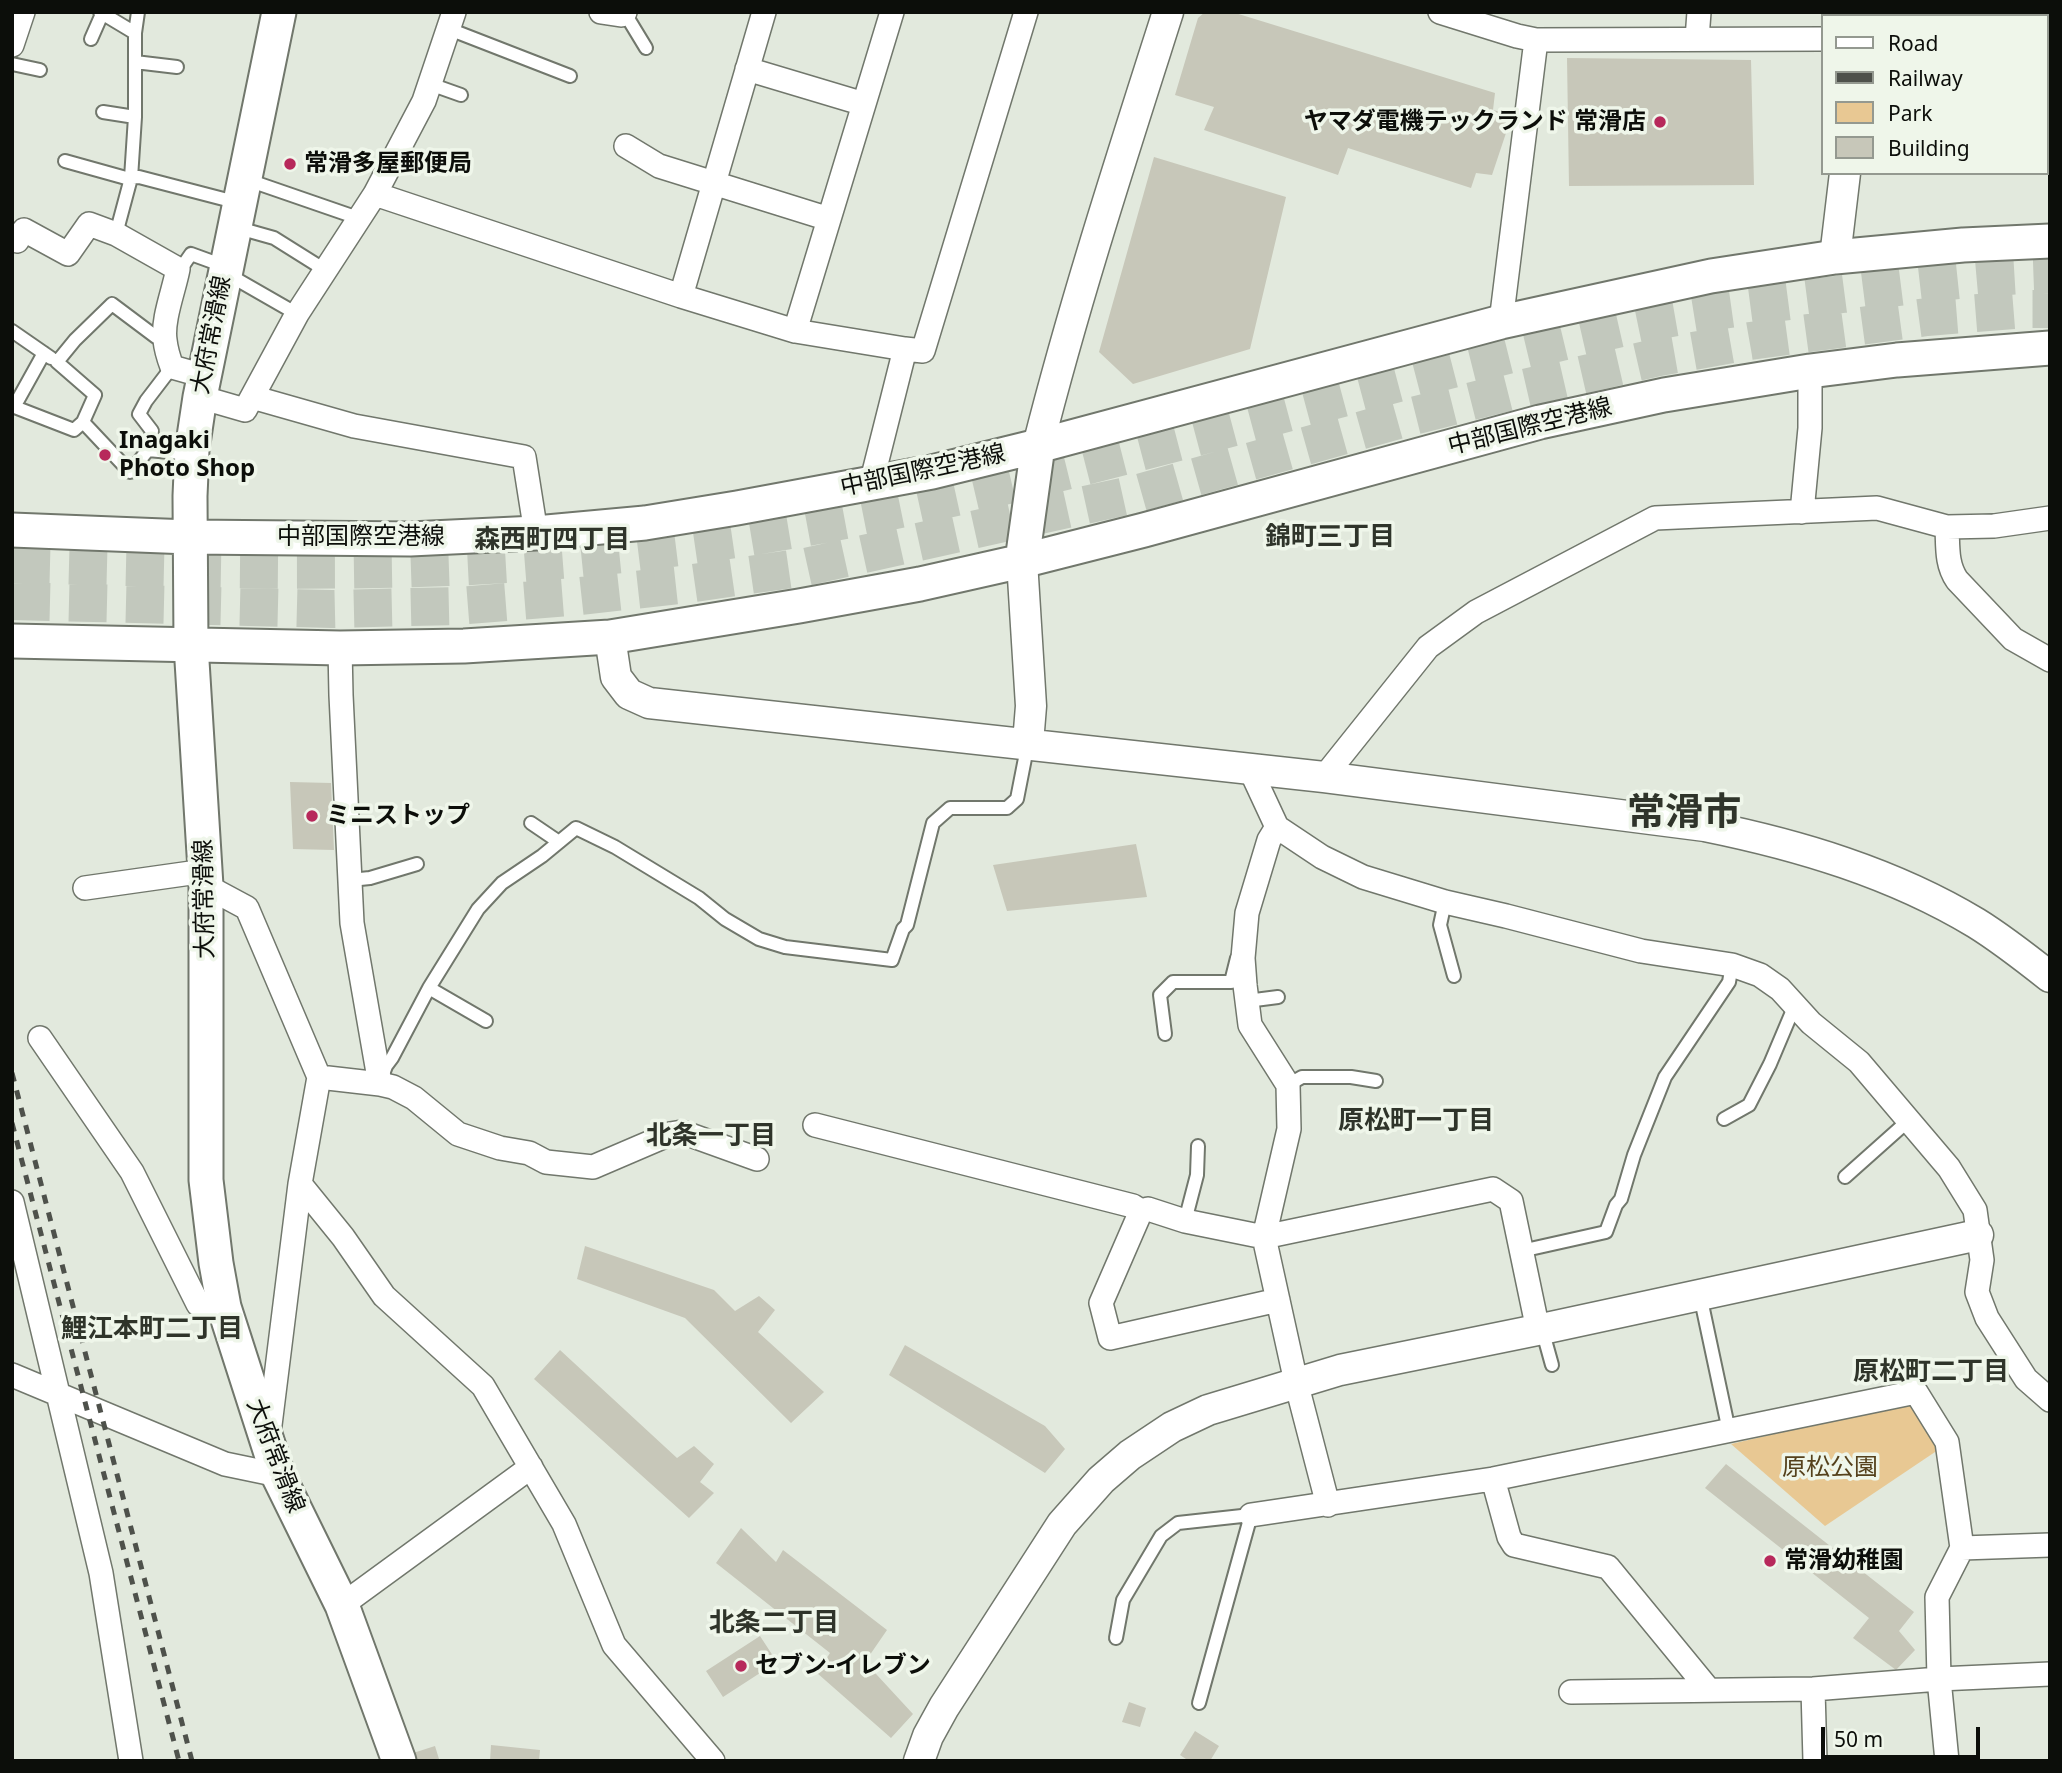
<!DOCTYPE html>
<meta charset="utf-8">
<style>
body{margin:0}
#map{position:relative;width:2062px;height:1773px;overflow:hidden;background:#e2e9dd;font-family:"Noto Sans",sans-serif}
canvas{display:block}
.frame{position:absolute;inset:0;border:14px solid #0c0e0a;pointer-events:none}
.legend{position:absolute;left:1821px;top:14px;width:228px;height:161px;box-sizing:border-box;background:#eff6ea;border:2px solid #949990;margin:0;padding:9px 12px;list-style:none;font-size:21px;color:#0c0e0a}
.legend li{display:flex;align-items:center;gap:14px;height:35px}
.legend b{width:35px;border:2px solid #949990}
.scale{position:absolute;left:1821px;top:1727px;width:159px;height:32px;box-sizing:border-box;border:4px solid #0c0e0a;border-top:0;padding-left:9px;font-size:21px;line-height:24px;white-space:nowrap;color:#0c0e0a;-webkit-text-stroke:5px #eff6ea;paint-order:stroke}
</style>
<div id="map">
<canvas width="2062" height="1773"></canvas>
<div class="frame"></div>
<ul class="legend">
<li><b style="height:9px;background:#fff"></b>Road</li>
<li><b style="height:9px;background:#4e514b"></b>Railway</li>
<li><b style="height:19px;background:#e8c893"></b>Park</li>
<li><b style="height:19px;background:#c7c7b9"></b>Building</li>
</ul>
<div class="scale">50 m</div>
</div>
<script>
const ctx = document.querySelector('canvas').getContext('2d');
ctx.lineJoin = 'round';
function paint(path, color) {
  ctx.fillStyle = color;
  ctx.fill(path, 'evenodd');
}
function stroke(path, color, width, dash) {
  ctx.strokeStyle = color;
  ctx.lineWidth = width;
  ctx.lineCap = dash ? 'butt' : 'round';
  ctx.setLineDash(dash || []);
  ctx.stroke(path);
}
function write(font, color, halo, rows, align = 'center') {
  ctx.font = font + ' "Noto Sans","Noto Sans JP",sans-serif';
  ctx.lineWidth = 7;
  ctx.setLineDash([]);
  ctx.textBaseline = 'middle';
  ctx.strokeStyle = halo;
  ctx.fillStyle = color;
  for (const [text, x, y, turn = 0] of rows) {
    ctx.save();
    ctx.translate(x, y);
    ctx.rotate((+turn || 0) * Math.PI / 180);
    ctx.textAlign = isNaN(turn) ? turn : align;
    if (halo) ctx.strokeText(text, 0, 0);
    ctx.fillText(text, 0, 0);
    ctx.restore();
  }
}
paint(new Path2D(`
 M1913,1402L1941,1448L1825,1526L1731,1444Z`), '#e8c893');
paint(new Path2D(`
 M1205,12H1232L1495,93L1493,110L1512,115L1492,175L1476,173L1471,188L1348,148L1338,175L1204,130L1214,107L1175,95L1198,18Z
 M1567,58L1751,60L1754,185L1569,186Z
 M1154,157L1286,197L1250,349L1133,384L1099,352Z
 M290,782L331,783L334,850L293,849Z
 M1136,844L1147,897L1007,911L993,865Z
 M585,1246L714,1290L735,1311L759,1296L775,1310L758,1332L824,1392L791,1423L685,1318L577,1279Z
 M905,1345L1045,1426L1065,1449L1045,1473L889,1375Z
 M560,1350L677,1458L694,1446L714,1464L700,1482L714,1493L689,1518L534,1379Z
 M1726,1464L1914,1612L1899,1631L1915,1650L1896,1670L1853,1638L1869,1618L1705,1488Z
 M741,1528L776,1562L783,1550L887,1630L865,1662L913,1714L891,1738L817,1673L830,1653L716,1563Z
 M760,1636L777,1662L723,1697L706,1671Z
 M1129,1702L1146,1708L1140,1727L1122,1722Z
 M1195,1731L1219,1746L1210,1761H1189L1180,1755Z
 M491,1745L540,1750L539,1761H490Z
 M435,1746L439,1759L432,1761H413L410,1754Z`), '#c7c7b9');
stroke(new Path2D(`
 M12,564C182,568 352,575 521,563C639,555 756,538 871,515C1122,465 1367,385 1617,329C1691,312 1768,304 1843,294C1912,285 1980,276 2050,274
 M12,601L332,609L457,606L571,597L680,585L805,567L1135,494L1405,418L1520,389L1659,357L1750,341L1927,317L2027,309H2050`), '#c2c8bd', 38, [38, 19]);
const service = new Path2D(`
 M100,12L135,33V117L131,178L116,234
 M621,15L629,20L646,48
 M449,29L570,76
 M135,33L138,12
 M91,39L102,14
 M135,62L177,67
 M12,64L40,70
 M430,84L461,95
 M103,112L135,117
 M65,161L126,178L139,177L239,203
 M245,179L358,218
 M235,227L274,238L325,270
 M178,269L182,267L191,254L224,266
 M228,277L236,279L297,314
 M12,331L51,358
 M164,339L156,337L112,304L75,340L57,362L95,395L83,422L130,472L148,450L191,454
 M12,406L74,430L83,422
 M14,407L44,353
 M148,450L152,431L139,414L146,401L172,367
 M531,823L559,842
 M350,880L370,878L417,864
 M1445,902L1440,925L1454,976
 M429,988L486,1021
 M1247,1001L1278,997
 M1165,1034L1160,995L1173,982H1231L1237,958
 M382,1077L386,1066L392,1058L429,988L478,909L502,883L542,856L576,828L615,847L699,898L725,919L759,939L785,947L892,960L903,929L907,925L933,823L950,808H1007L1017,799L1028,743
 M1288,1085L1302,1077H1351L1376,1081
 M1724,1119L1749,1105L1770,1064L1792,1012L1797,1007
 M1845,1177L1909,1120
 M1185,1221L1197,1175L1198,1146
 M1521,1251L1606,1232L1616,1205L1621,1199L1634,1155L1665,1077L1729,982L1732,965
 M1700,1295L1729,1431
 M1542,1329L1552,1365
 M1116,1638L1123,1600L1161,1536L1178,1523L1251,1515L1199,1703`);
const minor = new Path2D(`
 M601,12L621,15L625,12
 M1440,12L1517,36L1536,40L1822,39
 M1982,16V12
 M2046,31H2050
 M1697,39L1699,12
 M12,45L23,12
 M747,69L864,104
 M626,146L659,166L829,219
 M375,194L681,296L795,331L905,349L871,484
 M12,237L17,241L24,230L68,254L89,224L116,234L178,269C174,290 162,320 165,340C166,350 169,359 172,367L204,376
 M681,296L764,12
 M1501,322L1536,40
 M795,331L892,12
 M905,349L923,351L1026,12
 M200,397L245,410L297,314L375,194L424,101L454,12
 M252,397L354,426L524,457L536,533
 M1802,512L1810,428V371
 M1947,527C1948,546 1946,564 1957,580L2013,639L2050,660
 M340,648L341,695L352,923L380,1084
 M1250,769L1277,827L1322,857L1363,877L1445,902L1506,916L1641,951L1732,965L1760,975L1780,989L1811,1023L1859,1062L1949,1168L1975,1210L1982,1260L1977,1292L1987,1318L2026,1379L2050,1400
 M1324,777L1428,647L1476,612L1655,518L1877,508L1947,527L1994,526L2050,518
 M1277,827L1269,840L1247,913L1243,958L1245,985L1250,1025L1288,1085L1289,1129L1264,1237L1296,1382L1328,1505
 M206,886L247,908L319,1077L300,1184L269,1433
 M85,888L205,871
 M40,1038L132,1172L198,1304L224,1307
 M319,1077L380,1084L393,1087L414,1098L458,1134L500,1148L529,1153L546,1162L593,1167L670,1134L682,1132L757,1159
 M815,1125L1133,1206L1141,1211
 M300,1184L343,1237L384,1296L483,1386L564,1524L614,1645L713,1761
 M12,1202L101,1573L131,1761
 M1278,1300L1110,1338L1101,1303L1141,1211L1148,1209L1185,1221L1264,1237L1493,1189L1511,1201L1538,1330
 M12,1375L225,1464L278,1475
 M1493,1479L1509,1537L1514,1545L1608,1567L1709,1690
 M1251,1515L1493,1479L1916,1392L1947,1442L1962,1548L1937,1597L1939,1679L1947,1761
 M1962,1548L2050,1545
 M342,1605L531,1467
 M1813,1689L1815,1761
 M1571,1692L1813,1689L1939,1679L2050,1674`);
const tertiary = new Path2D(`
 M1863,16V12
 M1835,257L1845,173
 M1038,446C1075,300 1122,156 1168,12
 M1022,561L1031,706L1028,743
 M610,637L616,677L629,694L649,703L1324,777L1705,826C1799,845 1893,873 1976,923C2002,939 2026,958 2050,977
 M919,1761L928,1736L944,1707L1062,1524L1101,1480L1130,1455L1172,1427L1208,1410L1340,1370L1542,1329L1978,1235`);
const secondary = new Path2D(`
 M279,12L200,397L192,450L190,496L191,645L206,886V1180L216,1263L224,1307L278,1475L342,1605L399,1761
 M12,530L189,537L410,539L536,533L645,523L737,508L932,472L1038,446L1501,322L1711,276L1835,257L1963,245L2050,241
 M1022,561L1038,446
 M12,641L340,648L464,646L610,637L799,606L920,584L1022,561L1144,530L1540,422L1664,395L1810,371L1897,360L2050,348`);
stroke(service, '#71776c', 16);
stroke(minor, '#71776c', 26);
stroke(tertiary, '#71776c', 33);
stroke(secondary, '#71776c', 37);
stroke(service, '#fff', 12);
stroke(minor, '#fff', 23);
stroke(tertiary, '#fff', 30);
stroke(secondary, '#fff', 33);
stroke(new Path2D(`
 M12,1073L192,1761
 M12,1123L179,1761`), '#4e514b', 5, [9, 9]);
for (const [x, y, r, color] of [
 [1660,122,7,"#b7295b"],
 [290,164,7,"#b7295b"],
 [105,455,7,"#b7295b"],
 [312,816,7,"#b7295b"],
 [1770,1561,7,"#b7295b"],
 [741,1666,7,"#b7295b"]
]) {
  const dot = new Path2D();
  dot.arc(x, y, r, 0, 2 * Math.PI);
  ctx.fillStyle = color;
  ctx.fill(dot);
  stroke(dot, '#eff6ea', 2.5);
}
write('bold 24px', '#0c0e0a', '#eff6ea', [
 ["ヤマダ電機テックランド 常滑店",1646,122,"right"],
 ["常滑多屋郵便局",304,164],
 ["Inagaki",119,441],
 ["Photo Shop",119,469],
 ["ミニストップ",326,816],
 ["常滑幼稚園",1784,1561],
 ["セブン-イレブン",755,1666]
], 'left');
write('24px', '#0c0e0a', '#eff6ea', [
 ["大府常滑線",212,335,-79],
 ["中部国際空港線",1530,427,-14],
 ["中部国際空港線",923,471,-12],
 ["中部国際空港線",361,537],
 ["大府常滑線",205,899,-91],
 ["大府常滑線",275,1456,69]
]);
write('24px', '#55411c', '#eff6ea', [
 ["原松公園",1830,1468]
]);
write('bold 26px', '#2f342a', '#eff6ea', [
 ["錦町三丁目",1330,538],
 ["森西町四丁目",552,541],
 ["原松町一丁目",1416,1122],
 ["北条一丁目",711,1137],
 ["鯉江本町二丁目",152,1330],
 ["原松町二丁目",1931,1373],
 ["北条二丁目",774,1624]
]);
write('bold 38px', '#2f342a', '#eff6ea', [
 ["常滑市",1684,814]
]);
</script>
